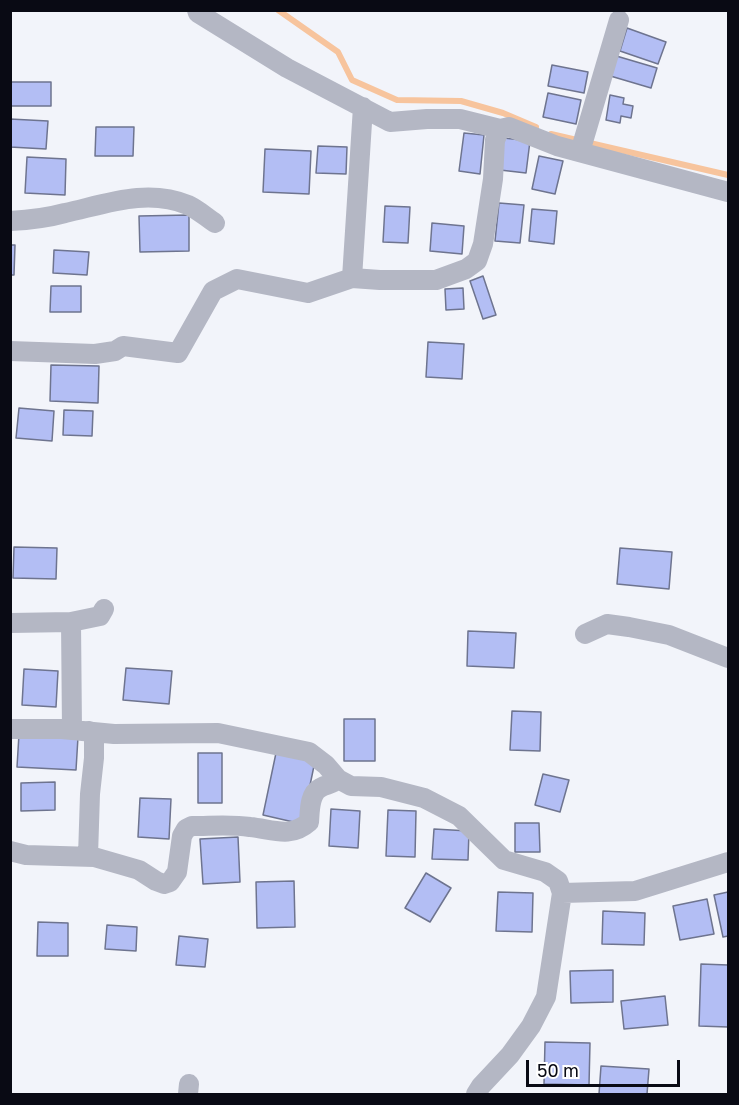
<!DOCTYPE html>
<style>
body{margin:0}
#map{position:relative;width:739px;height:1105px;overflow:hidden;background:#f2f4fa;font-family:"Golos Text",sans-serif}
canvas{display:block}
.frame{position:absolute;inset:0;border:12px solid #090a14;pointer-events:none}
.scale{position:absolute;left:526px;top:1060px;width:154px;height:27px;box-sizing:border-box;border:3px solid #090a14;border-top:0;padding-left:8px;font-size:18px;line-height:21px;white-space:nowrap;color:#090a14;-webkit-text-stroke:4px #fff;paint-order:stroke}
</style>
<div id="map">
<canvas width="739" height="1105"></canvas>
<div class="frame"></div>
<div class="scale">50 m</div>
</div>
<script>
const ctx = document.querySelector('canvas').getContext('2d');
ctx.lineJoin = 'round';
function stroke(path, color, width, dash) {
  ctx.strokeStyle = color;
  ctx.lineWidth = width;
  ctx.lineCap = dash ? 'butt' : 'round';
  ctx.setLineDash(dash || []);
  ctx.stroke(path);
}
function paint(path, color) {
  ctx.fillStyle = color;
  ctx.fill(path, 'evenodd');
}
stroke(new Path2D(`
 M278,10L338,52L352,80L397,100L461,101L503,113L536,127
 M551,134L728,175`), '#f7c49d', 6);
const building = new Path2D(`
 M627,28L666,42L658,64L620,51Z
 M613,55L657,68L651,88L607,75Z
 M552,65L588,72L584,93L548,86Z
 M10,82H51V106H10Z
 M548,93L581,100L576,124L543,117Z
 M610,95L624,98L623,104L633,106L631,118L621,116L620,123L606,120Z
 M10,119L48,121L46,149L10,147Z
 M96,127H134L133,156H95Z
 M464,133L484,135L480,174L459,171Z
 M504,138L530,141L526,173L500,170Z
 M318,146L347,147L346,174L316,173Z
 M265,149L311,151L309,194L263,192Z
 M539,156L563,161L555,194L532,189Z
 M27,157L66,159L65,195L25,193Z
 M499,203L524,205L520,243L495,241Z
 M385,206L410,207L408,243L383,242Z
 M532,209L557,211L554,244L529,241Z
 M189,215V251L140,252L139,216Z
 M432,223L464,226L462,254L430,251Z
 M10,245H15L14,275H10Z
 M54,250L89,252L87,275L53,273Z
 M483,276L496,315L483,319L470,281Z
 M51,286H81V312H50Z
 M463,288L464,309L446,310L445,289Z
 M428,342L464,344L462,379L426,377Z
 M51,365L99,366L98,403L50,401Z
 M19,408L54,411L52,441L16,438Z
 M64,410L93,411L92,436L63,435Z
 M14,547L57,548L56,579L13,578Z
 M620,548L672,552L669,589L617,584Z
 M468,631L516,633L514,668L467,666Z
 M126,668L172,671L169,704L123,700Z
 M24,669L58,671L56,707L22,705Z
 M512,711L541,712L540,751L510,750Z
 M344,719H375V761H344Z
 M19,734L78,737L76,770L17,767Z
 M198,753H222V803H198Z
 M276,753L315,761L302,824L263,815Z
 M543,774L569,780L560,812L535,805Z
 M55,782V810L21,811V783Z
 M140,798L171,799L169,839L138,837Z
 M331,809L360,811L358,848L329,846Z
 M388,810L416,811L415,857L386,856Z
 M515,823H539L540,852H515Z
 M434,829L469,831L468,860L432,859Z
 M238,837L240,882L203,884L200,839Z
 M426,873L451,888L430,922L405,908Z
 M294,881L295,927L257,928L256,882Z
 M498,892L533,893L532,932L496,931Z
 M728,892V936L723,937L714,895Z
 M707,899L714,934L680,940L673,906Z
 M603,911L645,913L644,945L602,944Z
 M38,922L68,923V956H37Z
 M107,925L137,927L136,951L105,949Z
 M179,936L208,939L205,967L176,965Z
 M701,964L728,965V1027L699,1026Z
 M613,970V1002L571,1003L570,971Z
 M665,996L668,1025L624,1029L621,1001Z
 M545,1042L590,1043L589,1085L544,1084Z
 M601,1066L649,1069L647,1094H599Z`);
paint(building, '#b3bef4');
stroke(building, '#6e748f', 1.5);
stroke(new Path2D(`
 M197,10L198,13L287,68L390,122L427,119H460L500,129
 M580,152L619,20
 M10,221C29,220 47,218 65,213C106,204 147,188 188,205C197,209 206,217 215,223
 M352,278L363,107
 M10,351L95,354L115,351L123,346L178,353L213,291L237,279L308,293L352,278L380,280H436L466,269L477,261L483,244L493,179L495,140L500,129L509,127L557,146L728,192
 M71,622L72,730
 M10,623L71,622L100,616L104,609
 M585,634L607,624L629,627L669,635L728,658
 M10,729H62L114,734L218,733L309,752L326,765L338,779L351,786L381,787L424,798L459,816L504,860L545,872L558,881L562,893
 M10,851L26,855L94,857L139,870L156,881L164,884L170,882L177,872L182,836L186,829L192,826C211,826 231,824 250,827C272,829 290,839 309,822C310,811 309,794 320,788C326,784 332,785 338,779
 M88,856L90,794L94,758V737L89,731
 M188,1094L189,1084
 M476,1094L481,1086L510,1055L531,1026L546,997L562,893L635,891L728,862`), '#b4b7c4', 20);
</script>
